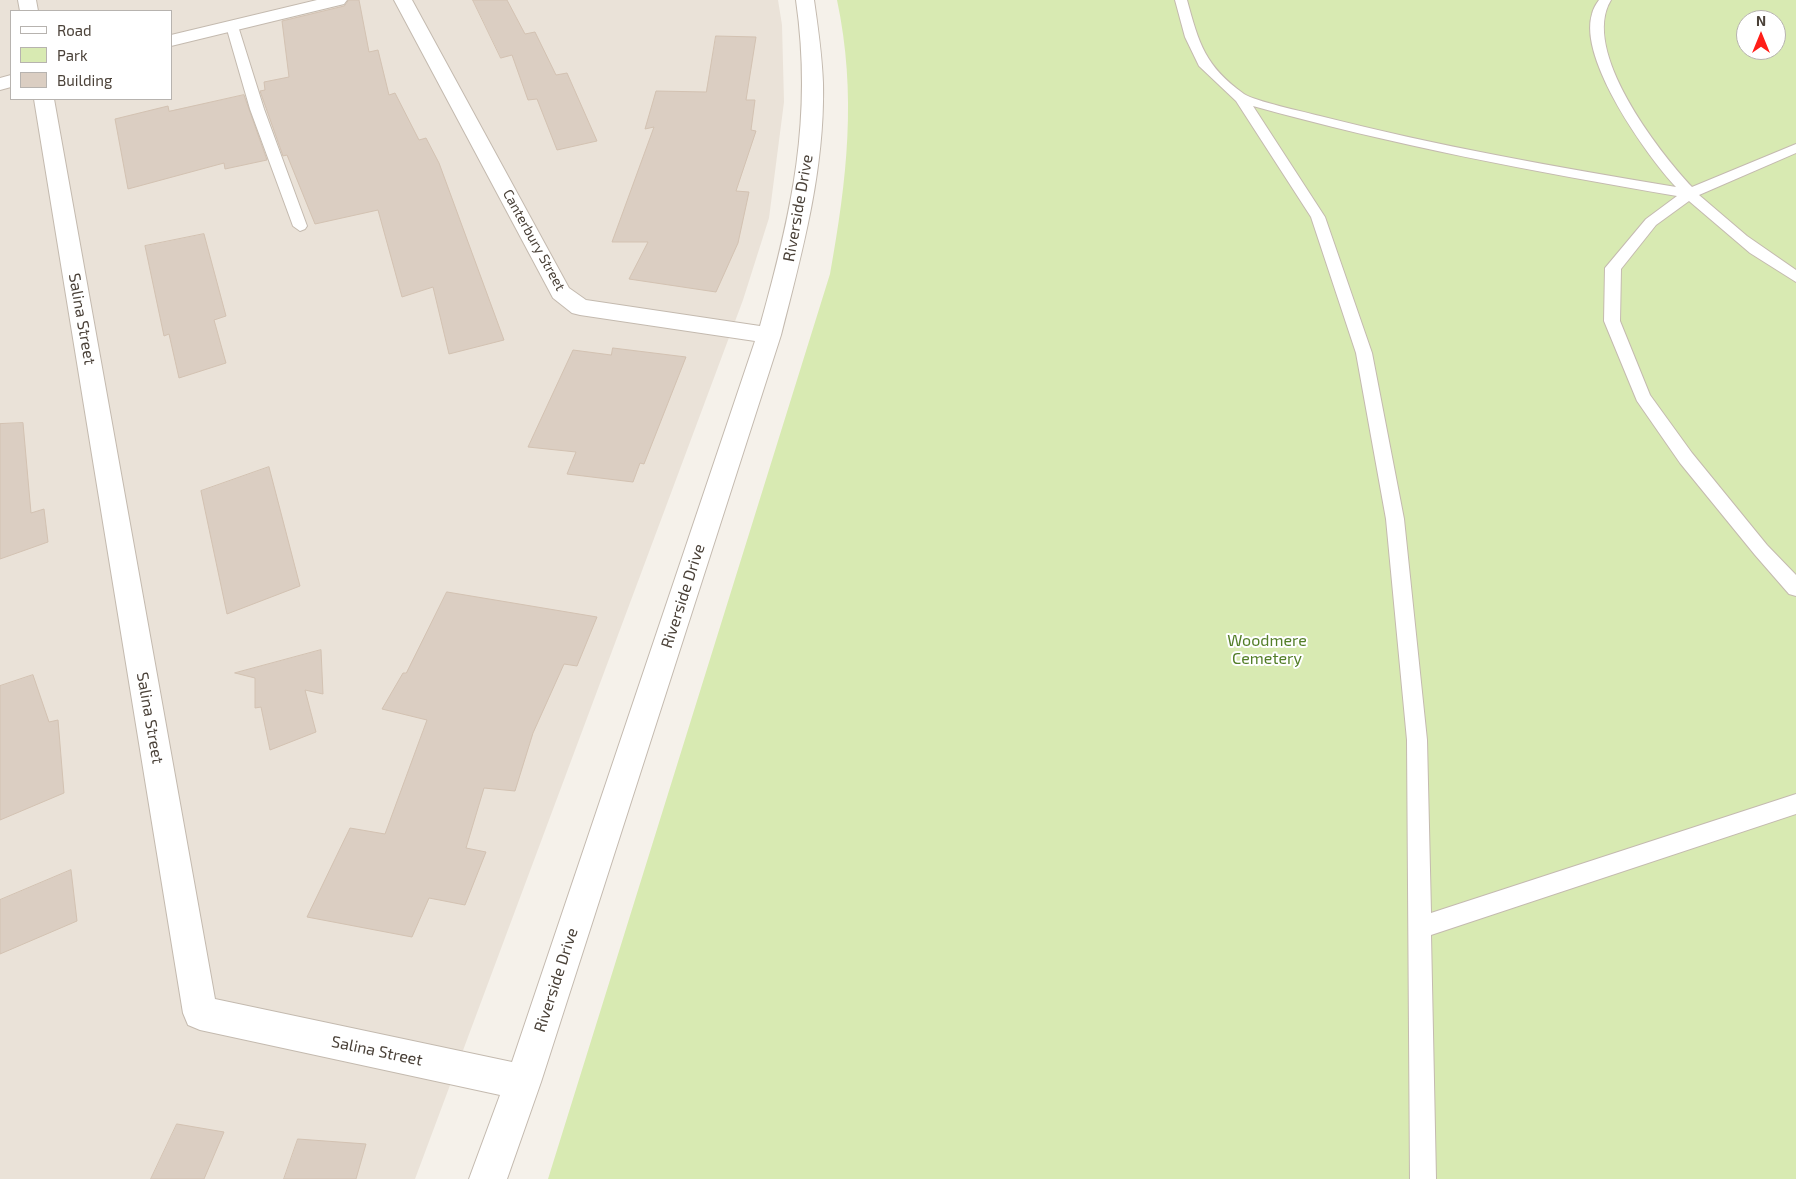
<!DOCTYPE html>
<style>
body{margin:0}
#map{position:relative;width:1796px;height:1179px;overflow:hidden;background:#f5f1ea;font-family:"Exo 2",sans-serif}
canvas{display:block}
.legend{position:absolute;left:10px;top:10px;width:162px;height:90px;box-sizing:border-box;background:#fff;border:1px solid #b7b3af;margin:0;padding:6px 9px;list-style:none;font-size:15px;color:#4a4138}
.legend li{display:flex;align-items:center;gap:10px;height:25px}
.legend b{width:25px;border:1px solid #b7b3af}
.north{position:absolute;left:1736px;top:10px;width:50px;height:50px;box-sizing:border-box;background:#fff;border:1px solid #b7b3af;border-radius:50%;rotate:0deg;font-size:14px;font-weight:700;line-height:20px;text-align:center;color:#4a4138}
.north::after{content:'';display:block;margin:auto;width:18px;height:22px;background:#ff1e18;clip-path:polygon(50% 0,100% 100%,50% 72%,0 100%)}
</style>
<div id="map">
<canvas width="1796" height="1179"></canvas>
<ul class="legend">
<li><b style="height:6px;background:#fff"></b>Road</li>
<li><b style="height:14px;background:#d8eab2"></b>Park</li>
<li><b style="height:14px;background:#dbcec2"></b>Building</li>
</ul>
<div class="north">N</div>
</div>
<script>
const ctx = document.querySelector('canvas').getContext('2d');
ctx.lineJoin = 'round';
function paint(path, color) {
  ctx.fillStyle = color;
  ctx.fill(path, 'evenodd');
}
function stroke(path, color, width, dash) {
  ctx.strokeStyle = color;
  ctx.lineWidth = width;
  ctx.lineCap = dash ? 'butt' : 'round';
  ctx.setLineDash(dash || []);
  ctx.stroke(path);
}
function write(font, color, halo, rows, align = 'center') {
  ctx.font = font + ' "Exo 2",sans-serif';
  ctx.lineWidth = 4;
  ctx.setLineDash([]);
  ctx.textBaseline = 'middle';
  ctx.strokeStyle = halo;
  ctx.fillStyle = color;
  for (const [text, x, y, turn = 0] of rows) {
    ctx.save();
    ctx.translate(x, y);
    ctx.rotate((+turn || 0) * Math.PI / 180);
    ctx.textAlign = isNaN(turn) ? turn : align;
    if (halo) ctx.strokeText(text, 0, 0);
    ctx.fillText(text, 0, 0);
    ctx.restore();
  }
}
paint(new Path2D(`
 M0,0H778L782,25L784,102L769,218L743,300L415,1179H0ZM11,11H171V99H11Z`), '#eae2d8');
paint(new Path2D(`
 M837,0H1796V1179H548L830,274C847,180 857,94 837,0ZM1746,20H1776V50H1746Z`), '#d8eab2');
const building = new Path2D(`
 M349,0H359L369,52L378,50L389,95L395,93L419,140L426,138L439,163L504,340L449,354L433,287L402,297L378,210L315,224L287,155L283,156L260,91L265,90L264,82L289,77L282,21L344,6Z
 M473,0H507L525,34L535,32L556,75L567,73L597,141L557,150L537,99L528,100L512,55L501,58Z
 M716,36L756,37L746,100H755L751,130L756,131L736,191L749,192L738,243L716,292L629,279L648,242H612L654,127L645,129L656,91L706,92Z
 M244,95L267,160L225,169L224,163L128,189L115,119L168,106L169,111Z
 M204,234L226,316L214,320L226,363L179,378L169,334L164,336L145,246Z
 M613,348L686,357L644,464L640,463L633,482L567,474L576,452L528,447L573,350L611,355Z
 M23,423L31,513L44,509L48,542L0,559V424Z
 M269,467L300,586L227,614L201,491Z
 M447,592L597,617L577,666L564,664L533,733L515,791L484,788L466,848L486,852L465,905L429,898L412,937L307,917L350,828L385,834L427,720L382,709L403,673H406Z
 M321,650L323,694L305,690L316,732L270,750L261,707L255,708V678L235,673Z
 M33,675L49,722L58,720L64,793L0,820V686Z
 M71,870L77,921L0,954V900Z
 M177,1124L224,1132L204,1179H151Z
 M298,1139L366,1144L356,1179H284Z`);
paint(building, '#dbcec2');
stroke(building, '#d3c2b2', 1);
const service = new Path2D(`
 M1175,0H1187C1199,44 1205,66 1244,94C1254,101 1305,112 1320,116C1437,146 1556,167 1676,187C1646,155 1578,59 1592,14C1593,9 1596,4 1599,0H1611C1580,50 1658,151 1692,187L1796,144V153L1699,195L1747,236L1796,270V282L1750,253L1689,201L1656,225L1621,269L1620,321L1650,395L1692,453L1767,545L1796,575V596L1789,594L1755,555L1680,463L1637,401L1604,321L1605,268L1646,219L1677,196C1535,172 1393,145 1253,106L1325,217L1372,353L1404,519L1427,740L1431,913L1796,794V814L1431,935L1436,1179H1410L1407,740L1386,519L1356,353L1311,217L1236,101L1199,66L1185,37Z
 M232,22L238,26L264,109L307,226L305,229L300,231L293,226L250,109L226,26Z`);
const minor = new Path2D(`
 M18,0H36L38,11H20Z
 M317,0H347L344,4L171,46V35Z
 M394,0H412L569,288L586,300L760,326C792,212 813,118 796,0H814C818,28 822,55 823,83C825,169 802,253 781,335L541,1082L507,1179H469L500,1095L200,1030L188,1025L183,1013L34,99H54L215,999L512,1062L755,341L580,315L572,313L553,298Z
 M11,75V87L0,90V78Z`);
stroke(service, '#c4baaf', 2);
stroke(minor, '#c4baaf', 2);
paint(service, '#fff');
paint(minor, '#fff');
write('14px', '#4a4138', '#fff', [
 ["Canterbury Street",534,240,61]
]);
write('16px', '#4a4138', '#fff', [
 ["Riverside Drive",798,208,-80],
 ["Salina Street",82,319,80],
 ["Riverside Drive",683,596,-72],
 ["Salina Street",150,718,80],
 ["Riverside Drive",556,980,-72],
 ["Salina Street",377,1051,12]
]);
write('16px', '#537e28', '#fff', [
 ["Woodmere",1267,641],
 ["Cemetery",1267,659]
]);
</script>
